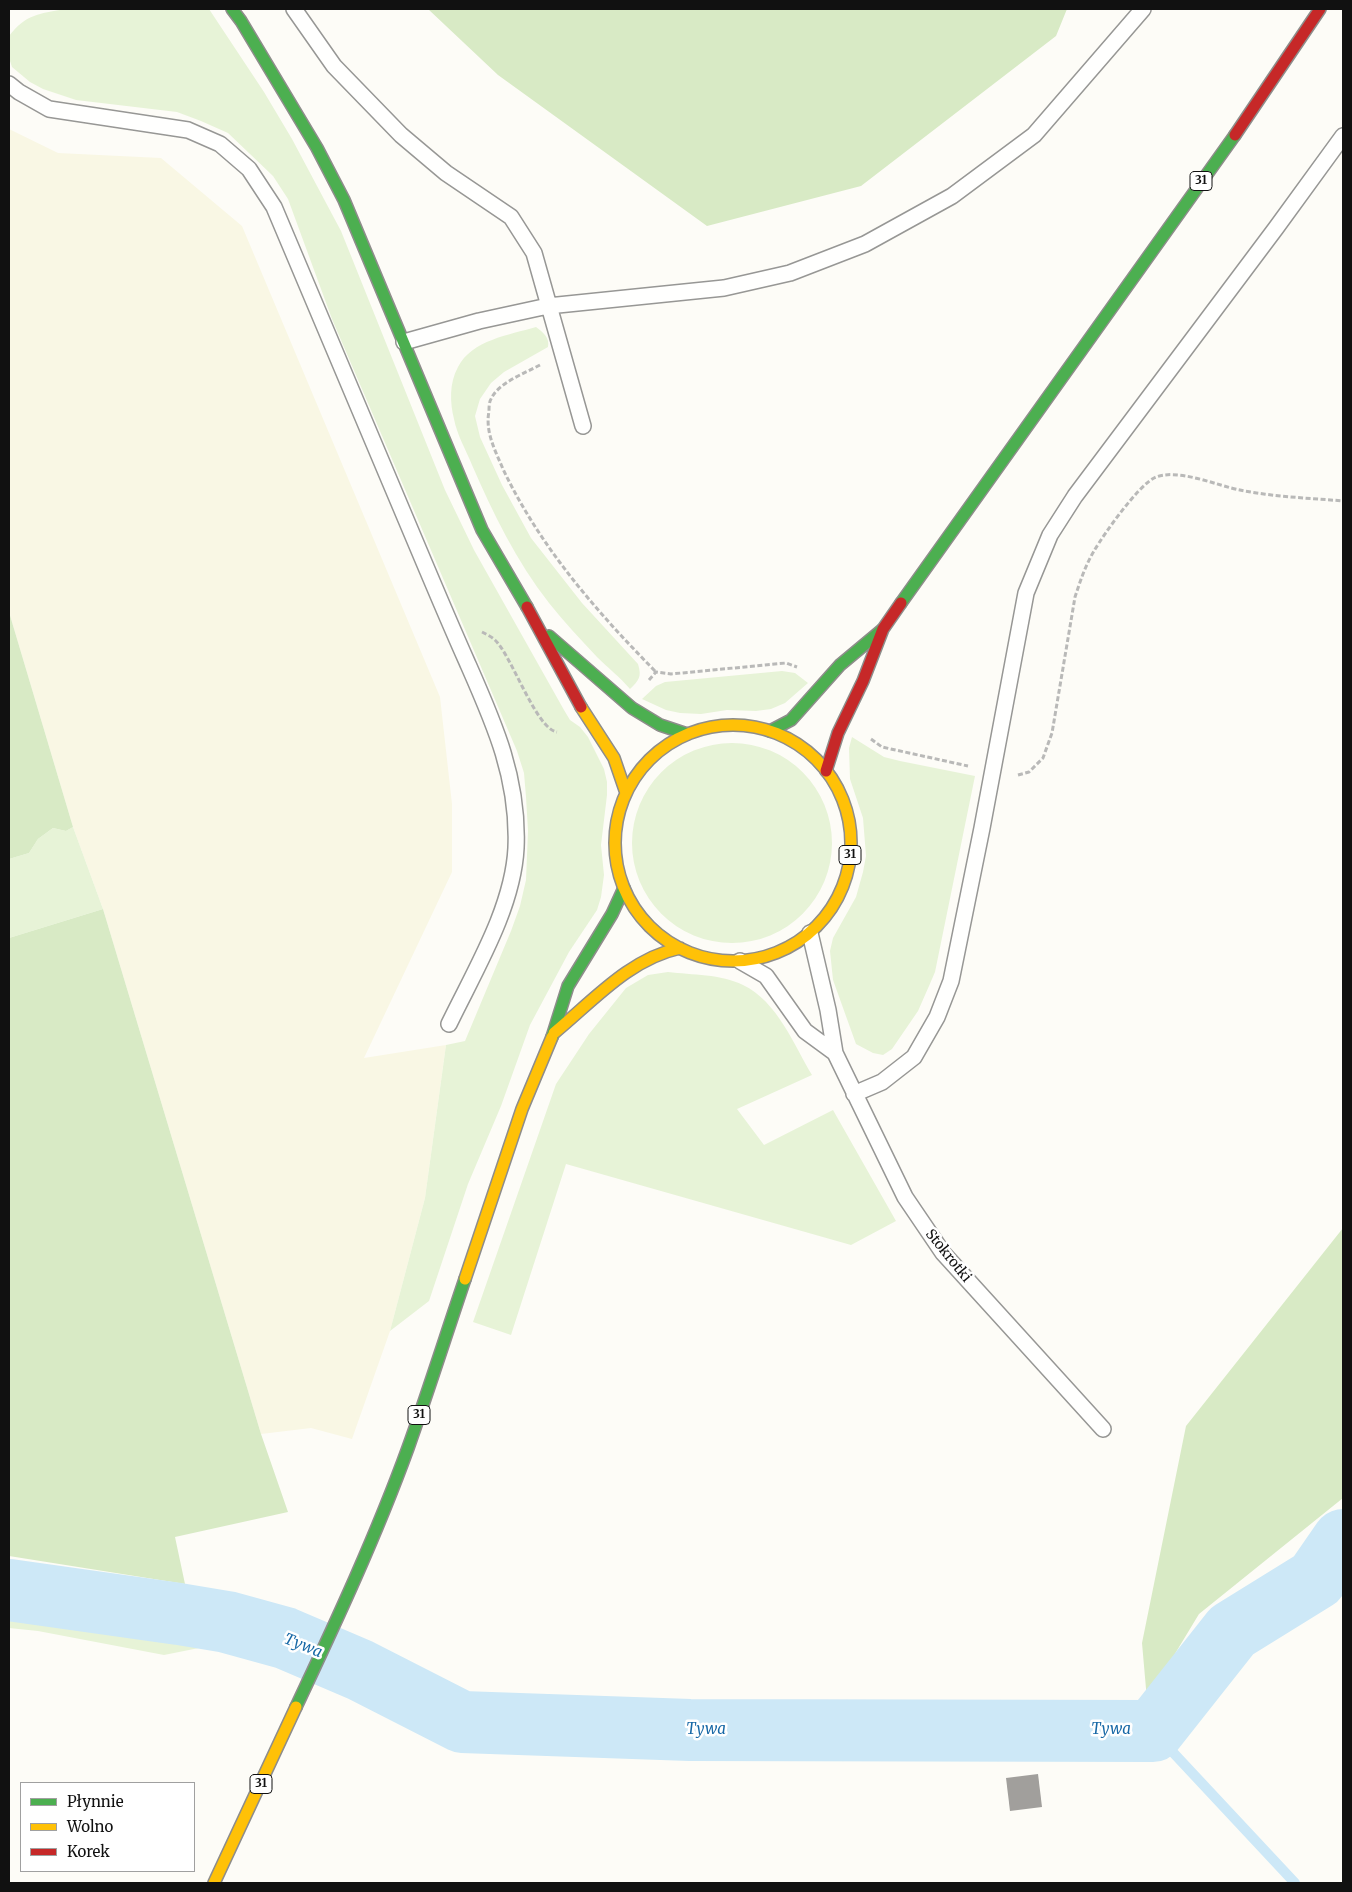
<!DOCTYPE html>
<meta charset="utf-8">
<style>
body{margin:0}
#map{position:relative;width:1352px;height:1892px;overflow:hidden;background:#fdfcf7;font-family:Merriweather,serif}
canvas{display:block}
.frame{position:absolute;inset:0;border:10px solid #111;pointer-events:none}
.legend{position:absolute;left:20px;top:1782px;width:175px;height:90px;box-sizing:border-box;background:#fff;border:1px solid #a0a0a0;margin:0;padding:6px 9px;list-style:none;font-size:15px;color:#111}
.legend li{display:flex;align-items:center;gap:10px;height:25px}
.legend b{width:25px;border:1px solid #a0a0a0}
</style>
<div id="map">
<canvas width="1352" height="1892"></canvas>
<div class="frame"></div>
<ul class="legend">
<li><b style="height:6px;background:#4caf50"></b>Płynnie</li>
<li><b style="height:6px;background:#ffc107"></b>Wolno</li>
<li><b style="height:6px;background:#c62828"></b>Korek</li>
</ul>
</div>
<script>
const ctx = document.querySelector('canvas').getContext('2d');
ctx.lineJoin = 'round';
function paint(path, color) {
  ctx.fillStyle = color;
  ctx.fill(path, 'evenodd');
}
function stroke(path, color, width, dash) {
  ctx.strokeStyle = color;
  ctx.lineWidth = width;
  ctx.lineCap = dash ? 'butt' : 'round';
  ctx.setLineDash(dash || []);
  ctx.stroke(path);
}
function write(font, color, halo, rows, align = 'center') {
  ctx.font = font + ' Merriweather,serif';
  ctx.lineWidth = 5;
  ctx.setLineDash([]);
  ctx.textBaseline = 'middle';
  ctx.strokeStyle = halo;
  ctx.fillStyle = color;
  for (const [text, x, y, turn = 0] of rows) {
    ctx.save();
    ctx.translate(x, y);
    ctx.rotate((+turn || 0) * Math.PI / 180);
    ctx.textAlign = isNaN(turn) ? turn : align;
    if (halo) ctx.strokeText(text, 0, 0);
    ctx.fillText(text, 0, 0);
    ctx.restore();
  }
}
paint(new Path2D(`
 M9,129L58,153L161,158L242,226L440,697L452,804V872L364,1058L446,1045L425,1198L390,1331L352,1439L311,1428L261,1434L103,909L73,827L9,612Z`), '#f9f7e4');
paint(new Path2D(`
 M64,9H209L264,92L292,139L341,231L445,490L474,550L564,710L570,720L580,727L588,737L604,769L607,782V795L601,845L604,875L601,897L597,910L569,952L530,1025L501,1106L468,1184L429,1301L390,1331L425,1198L446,1045L465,1041L511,931L520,906L526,880L528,831L526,797L524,773L517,751L332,319L288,199L273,176L228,133L201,121L177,112L76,100L43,89L30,82L12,67L9,58V36C26,14 39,14 64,9Z
 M536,327C543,332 550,338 548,347L504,372L491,383L480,399L475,416L480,437L502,485L531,538L582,603L638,664C642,677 639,680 630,689C620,677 608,668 597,657C581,640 564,622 549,603C516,561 493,513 472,465C466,450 457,435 454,419C450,403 449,383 458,367C472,340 509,335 536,327Z
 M782,671L795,673L808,683L785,703L771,709L756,711L727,710L701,714L680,713L666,710L642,699L656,686L665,682Z
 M852,737L884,757L900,761L975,776L935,972L929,986L918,1011L892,1049L883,1055L873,1053L856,1044L833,980L830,951L833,938L856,897L863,872L866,856L863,818L850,779L849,748Z
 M632 843a100 100 0 1 1 200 0a100 100 0 1 1-200 0Z
 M73,827L103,909L9,938V859L29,853L38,839L53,828L66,831Z
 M668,972C692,975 721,974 743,985C777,1001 794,1045 812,1075L737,1109L764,1145L833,1110L896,1221L851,1245L566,1164L511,1335L473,1322L556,1084L589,1034L626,988L648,975Z
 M9,1606L234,1641L164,1655L38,1631L9,1628Z`), '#e7f3d7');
paint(new Path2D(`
 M428,9H1067L1056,36L861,186L707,226L498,75Z
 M9,612L73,827L66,831L53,828L38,839L29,853L9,859Z
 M103,909L261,1434L288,1512L175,1537L185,1584L9,1556V938Z
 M1343,1228V1498L1199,1614L1147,1700L1142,1643L1186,1426Z`), '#d8eac5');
stroke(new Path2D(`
 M1153,1731L1295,1883`), '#cde8f7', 10);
stroke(new Path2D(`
 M9,1590L179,1614L227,1622L285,1638L360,1670L462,1722L690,1730L1153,1731L1232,1631L1316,1579L1343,1540`), '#cde8f7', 62);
paint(new Path2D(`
 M1038,1774L1042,1807L1010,1811L1006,1778Z`), '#a19f9c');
const lane = new Path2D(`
 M294,9L334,66L401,135L446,173L511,217L534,253L583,426
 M9,84L19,92L49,109L188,130L220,144L249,169L274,207C322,320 370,435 418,548C434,586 450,624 467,662C494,723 519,778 516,848C513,908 475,970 449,1024
 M404,342L479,321L548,306L724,288L790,273L865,244L952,196L1034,135L1143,9
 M810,933L828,1010L835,1053L905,1197L943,1253L1103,1429
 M740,961L766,976L805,1031L835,1053
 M854,1094L882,1082L914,1057L937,1017L951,981L982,828L1026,593L1050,535L1075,496L1276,228L1343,136`);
const fast = new Path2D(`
 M232,9L241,21L317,148L344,200L482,530L527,607
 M901,603L1235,135
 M549,636L632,708L660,725L687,734
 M770,731L791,720L840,665L882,630
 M552,1037L568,986L612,914L624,888
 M296,1707C336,1622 376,1536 408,1448C428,1392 446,1335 465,1279`);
const slow = new Path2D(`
 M581,707L614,758L626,793
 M615 843a118 118 0 1 1 236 0a118 118 0 1 1-236 0Z
 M554,1033C593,1001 629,959 680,948
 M465,1279L522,1109L552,1037
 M214,1883L296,1707`);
const jam = new Path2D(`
 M1235,135L1320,9
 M527,607L581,707
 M826,771L838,733L863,681L883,629L901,603`);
stroke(lane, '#979795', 18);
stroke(fast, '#8e8d8b', 14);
stroke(slow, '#8e8d8b', 14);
stroke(jam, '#8e8d8b', 14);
stroke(new Path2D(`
 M540,365C525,373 498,383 491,399C489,402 489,408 489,411C485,432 495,450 503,469C540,547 596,611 656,672
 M482,632C486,634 492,637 495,640C512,656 536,729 557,732
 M649,680L656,672L671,674L786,663L797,667
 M871,739L882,747L968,766
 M1018,775L1029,772L1043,758L1052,733L1075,597C1080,582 1085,566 1094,551C1104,534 1137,487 1154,478C1176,467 1218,486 1240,490C1274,497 1309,498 1343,501`), '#b9b9b8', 3, [5, 2.5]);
stroke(lane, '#fffffe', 15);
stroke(fast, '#4caf50', 11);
stroke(slow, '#ffc107', 11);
stroke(jam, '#c62828', 11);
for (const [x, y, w] of [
 [1201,181,22],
 [850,855,22],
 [419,1415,22],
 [261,1784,22]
]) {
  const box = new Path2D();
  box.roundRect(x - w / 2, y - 9.5, w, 19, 4);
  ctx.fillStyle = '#fff';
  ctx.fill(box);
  stroke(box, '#111', 1);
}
write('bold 12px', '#111', null, [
 ["31",1201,181],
 ["31",850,855],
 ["31",419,1415],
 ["31",261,1784]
]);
write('14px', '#111', '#fff', [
 ["Stokrotki",948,1256,51]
]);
write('italic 15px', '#1768a6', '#fff', [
 ["Tywa",303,1646,22],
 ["Tywa",706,1730],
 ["Tywa",1111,1730]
]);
</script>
